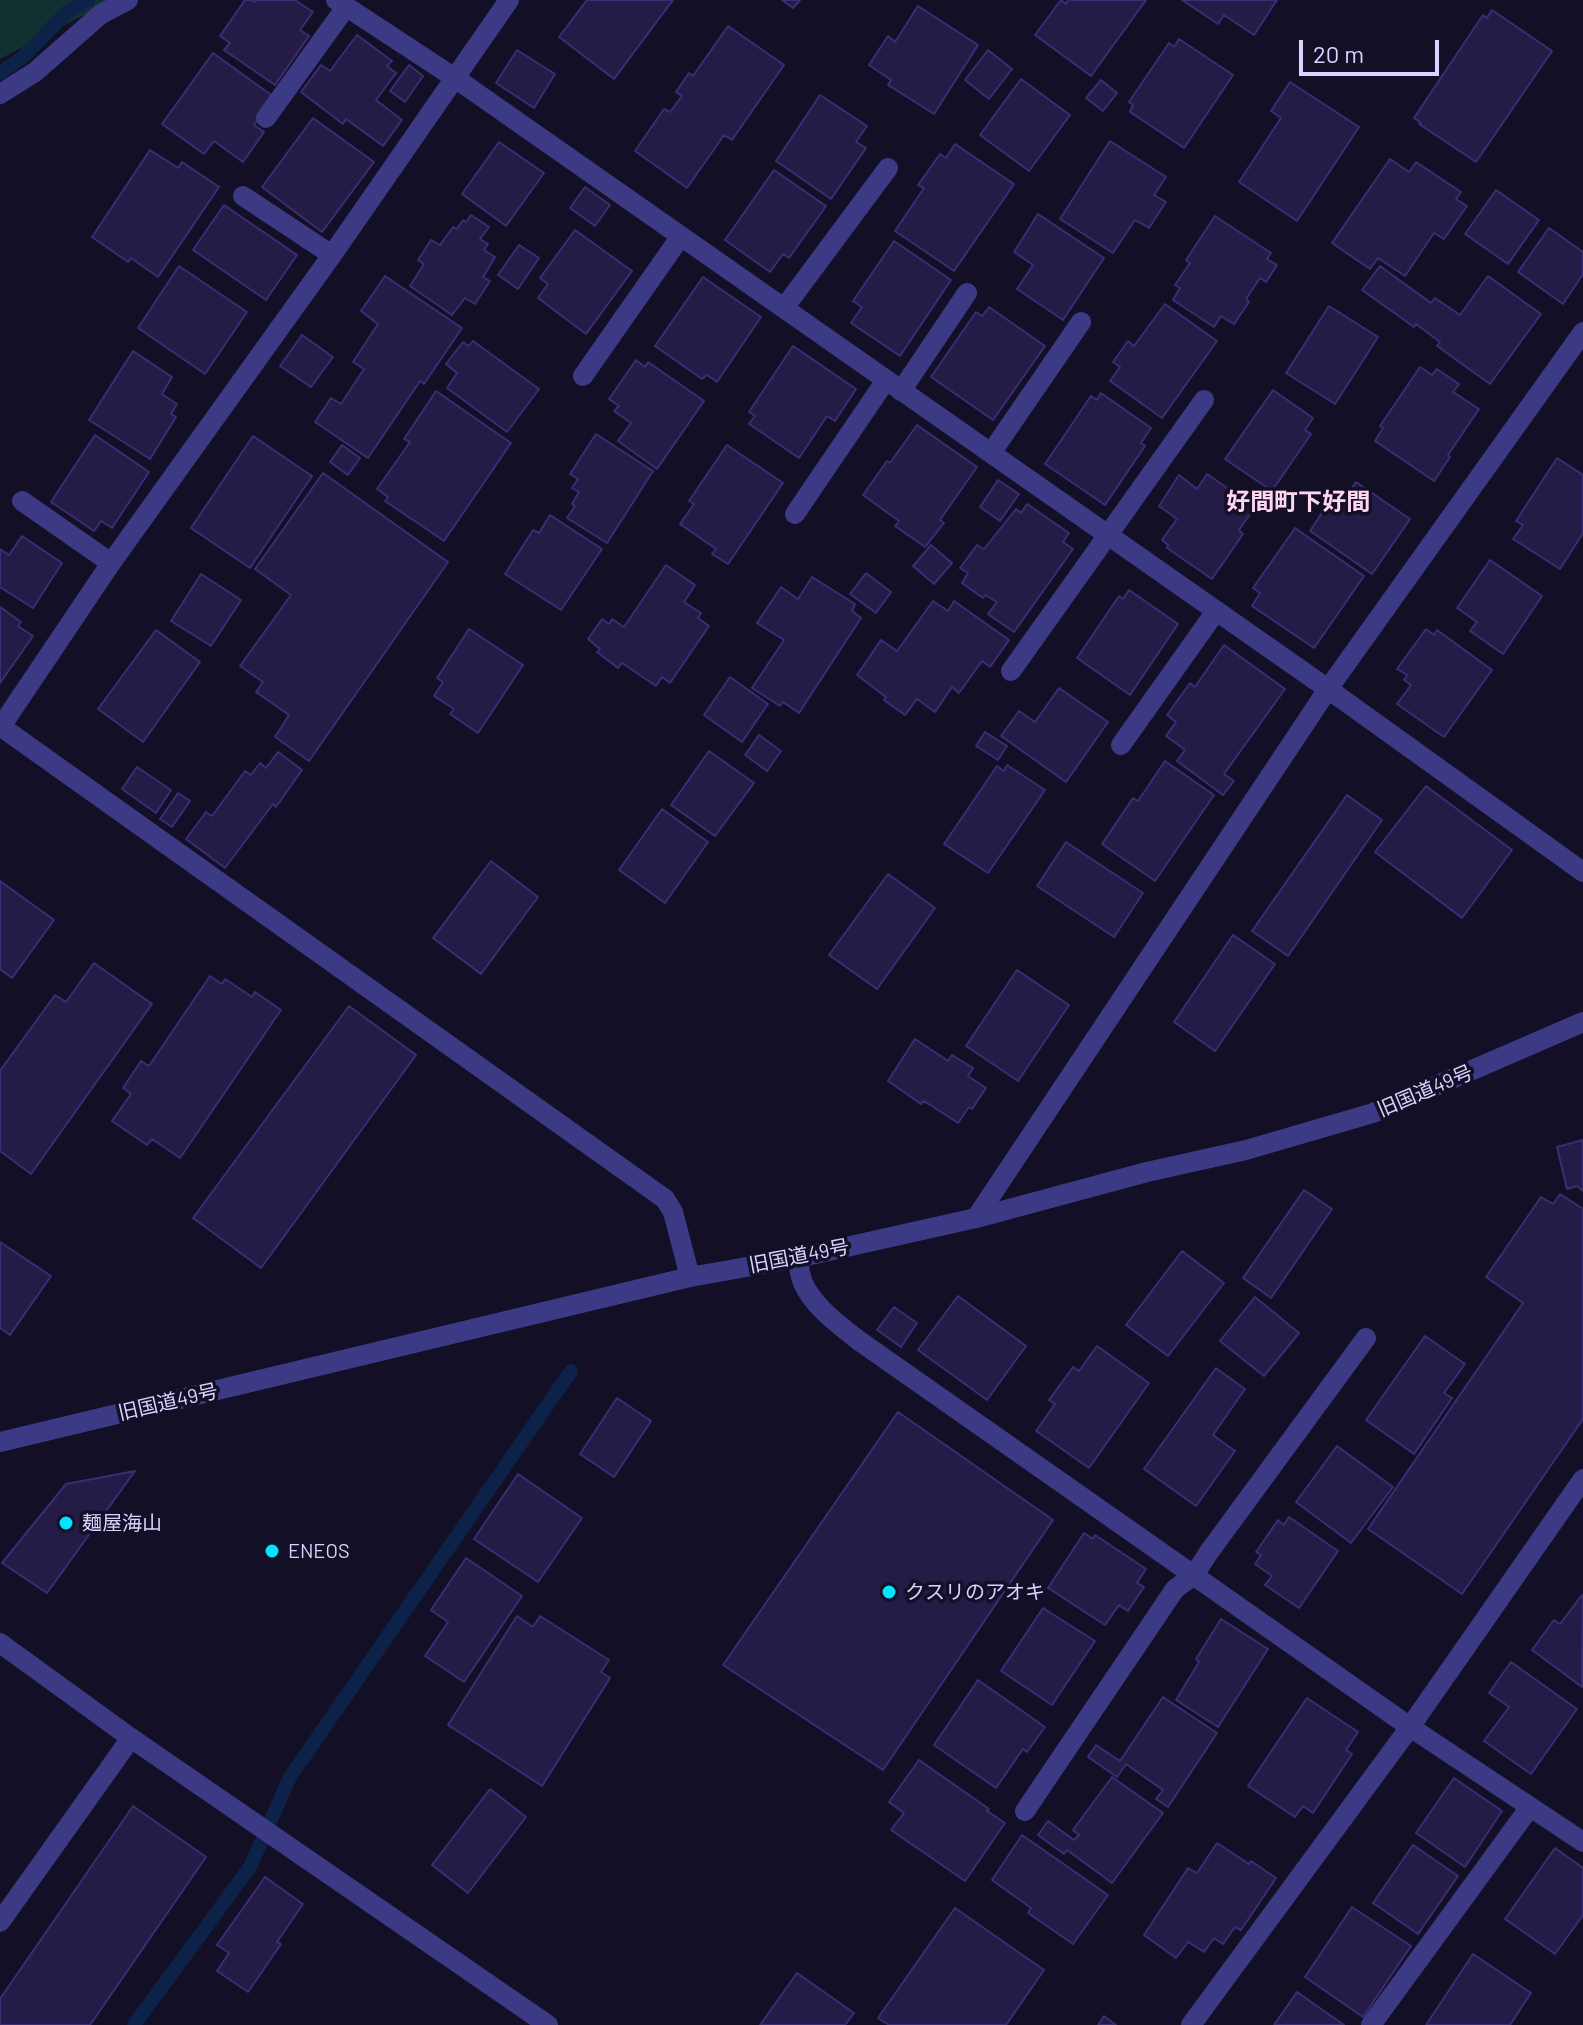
<!DOCTYPE html>
<meta charset="utf-8">
<style>
body{margin:0}
#map{position:relative;width:1583px;height:2025px;overflow:hidden;background:#130f26;font-family:Barlow,sans-serif}
canvas{display:block}
.scale{position:absolute;left:1299px;top:40px;width:140px;height:36px;box-sizing:border-box;border:4px solid #d9d4ff;border-top:0;padding-left:10px;font-size:24px;line-height:28px;white-space:nowrap;color:#d9d4ff;-webkit-text-stroke:6px #130f26;paint-order:stroke}
</style>
<div id="map">
<canvas width="1583" height="2025"></canvas>
<div class="scale">20 m</div>
</div>
<script>
const ctx = document.querySelector('canvas').getContext('2d');
ctx.lineJoin = 'round';
function paint(path, color) {
  ctx.fillStyle = color;
  ctx.fill(path, 'evenodd');
}
function stroke(path, color, width, dash) {
  ctx.strokeStyle = color;
  ctx.lineWidth = width;
  ctx.lineCap = dash ? 'butt' : 'round';
  ctx.setLineDash(dash || []);
  ctx.stroke(path);
}
function write(font, color, halo, rows, align = 'center') {
  ctx.font = font + ' Barlow,"Noto Sans JP",sans-serif';
  ctx.lineWidth = 7;
  ctx.setLineDash([]);
  ctx.textBaseline = 'middle';
  ctx.strokeStyle = halo;
  ctx.fillStyle = color;
  for (const [text, x, y, turn = 0] of rows) {
    ctx.save();
    ctx.translate(x, y);
    ctx.rotate((+turn || 0) * Math.PI / 180);
    ctx.textAlign = isNaN(turn) ? turn : align;
    if (halo) ctx.strokeText(text, 0, 0);
    ctx.fillText(text, 0, 0);
    ctx.restore();
  }
}
paint(new Path2D(`
 M0,0H113L0,59Z`), '#12302f');
stroke(new Path2D(`
 M0,73L23,57L67,12L88,0
 M134,2025L250,1867L290,1777L571,1371`), '#0c2248', 14);
const building = new Path2D(`
 M245,0H251L255,2L257,0H295L313,12L300,30L309,36L275,85L224,50L230,43L220,36Z
 M587,0H673L614,79L559,37Z
 M782,0H800L793,8Z
 M1061,0L1066,4L1068,0H1146L1091,76L1035,35Z
 M1182,0H1277L1254,35L1224,15L1218,24Z
 M918,6L978,45L934,114L888,85L891,80L869,65L888,36L895,42Z
 M1492,10L1552,51L1476,162L1419,124L1421,123L1414,118L1483,15L1487,18Z
 M728,26L784,65L732,140L724,135L687,188L635,151L664,109L670,112L682,96L676,92L689,73L693,76Z
 M357,35L392,61L387,66L396,73L376,100L402,120L383,146L346,119L343,124L301,92L321,65L330,71Z
 M1179,39L1233,75L1184,148L1130,112L1133,105L1129,102L1169,43L1174,47Z
 M517,50L555,74L534,108L496,83Z
 M988,50L1012,69L989,99L965,80Z
 M213,53L274,97L254,125L264,132L243,162L214,141L204,154L162,124Z
 M409,65L423,76L405,102L390,91Z
 M1021,79L1070,115L1029,171L980,135Z
 M1101,80L1117,93L1103,111L1086,98Z
 M1290,82L1359,127L1297,221L1239,182L1281,118L1271,111Z
 M820,95L867,126L856,142L866,148L831,199L776,161Z
 M313,118L374,162L322,232L262,187Z
 M1110,141L1166,177L1154,195L1166,202L1149,228L1135,220L1113,253L1060,219Z
 M499,142L544,173L506,226L462,194Z
 M955,144L1014,184L954,271L895,231L924,188L918,185L940,154L946,158Z
 M150,150L178,168L182,162L219,187L158,277L131,258L128,262L92,237Z
 M1390,159L1409,172L1416,162L1461,192L1456,199L1467,206L1444,239L1434,233L1405,276L1378,258L1370,269L1332,243Z
 M774,170L826,206L789,258L783,254L770,272L725,240Z
 M585,187L610,205L595,226L570,208Z
 M1496,190L1539,220L1508,264L1465,234Z
 M224,205L297,255L266,300L193,250Z
 M1038,214L1104,258L1063,320L1017,289L1033,265L1014,252Z
 M471,215L489,227L480,239L488,244L484,250L495,257L483,277L490,281L475,304L465,298L452,315L410,286L424,264L418,260L431,240L440,245L453,227L457,229L463,220L466,222Z
 M1215,216L1271,253L1267,259L1277,265L1266,282L1260,278L1246,299L1249,302L1234,324L1221,316L1214,327L1173,300L1180,288L1175,285L1190,263L1186,260Z
 M1549,228L1583,252V274L1563,304L1518,272Z
 M575,230L632,271L586,334L538,298L548,284L540,278Z
 M894,241L951,280L900,356L851,323L862,307L853,301Z
 M519,245L539,258L518,289L498,275Z
 M179,266L247,312L205,374L138,328Z
 M1380,266L1431,303L1435,298L1460,315L1488,276L1541,314L1490,384L1437,346L1440,342L1416,324L1414,327L1362,290Z
 M385,276L462,328L424,384L420,381L368,458L315,422L331,398L341,404L364,369L353,362L378,324L361,311Z
 M703,277L761,317L717,382L707,375L702,379L655,346Z
 M1165,304L1217,341L1162,418L1110,381L1120,367L1113,362L1128,341L1134,346Z
 M1329,306L1378,337L1335,404L1286,373Z
 M989,307L1045,346L993,420L931,377L976,312L982,316Z
 M302,335L333,357L311,387L280,366Z
 M473,341L539,389L507,432L447,388L457,373L446,364L463,342L469,346Z
 M793,346L856,389L835,421L827,416L799,458L749,424L755,416L749,412Z
 M133,351L172,377L162,394L177,404L171,414L176,417L150,459L89,420Z
 M636,360L645,367L648,362L704,401L657,469L618,441L631,423L614,411L619,406L609,399Z
 M1420,367L1432,375L1437,369L1459,384L1453,392L1479,409L1448,455L1450,457L1434,481L1375,441L1383,428L1380,426Z
 M1273,390L1313,418L1305,430L1311,434L1272,491L1225,459Z
 M436,391L511,443L444,541L385,501L388,497L377,489L410,442L404,439Z
 M1101,393L1151,428L1141,443L1145,446L1105,505L1045,464L1091,396L1097,400Z
 M917,425L977,467L940,520L944,523L925,547L895,526L899,521L863,495L887,461L890,463Z
 M596,434L653,471L607,543L567,518L575,506L572,504L579,492L572,488L578,479L570,474Z
 M95,435L149,472L112,528L101,521L94,531L51,502Z
 M253,436L312,476L250,568L191,528Z
 M342,445L360,458L348,475L330,462Z
 M727,445L783,483L728,564L712,554L716,549L680,524L694,504L689,501Z
 M1557,458L1583,475V533L1560,569L1513,539L1523,525L1516,521Z
 M323,473L448,562L309,761L275,737L289,715L256,692L263,682L240,666L291,595L255,569Z
 M1207,474L1255,507L1239,530L1243,534L1212,579L1167,548L1168,545L1162,540L1177,519L1159,506L1179,475L1197,489Z
 M998,480L1019,494L1000,521L980,507Z
 M1356,482L1410,519L1372,574L1310,531L1331,499L1340,505Z
 M1027,504L1069,533L1063,542L1073,549L1014,632L988,614L997,602L985,595L983,598L962,583L968,573L960,568L977,545L984,549L1016,509L1021,513Z
 M550,515L602,549L561,610L505,574L533,530L539,533Z
 M1295,528L1364,576L1314,648L1252,606L1260,593L1253,588Z
 M22,536L62,563L33,608L0,587V549L9,555Z
 M931,545L952,563L934,584L913,566Z
 M1490,560L1542,596L1503,654L1470,631L1477,622L1457,608Z
 M666,565L695,585L684,602L701,613L698,618L709,626L670,683L662,677L656,686L622,663L618,668L597,652L600,649L588,639L602,619L609,624L612,619L624,627Z
 M866,573L891,592L876,613L850,594Z
 M201,574L241,600L211,646L171,621Z
 M812,577L855,604L852,611L861,618L799,713L783,702L780,706L752,688L784,640L757,623L781,587L798,599Z
 M1129,590L1178,624L1130,695L1077,658L1119,596L1123,599Z
 M933,601L948,611L954,601L1009,640L990,667L982,661L959,693L952,687L935,712L917,699L905,715L884,700L886,697L857,675L881,640L897,651Z
 M0,607L21,622L18,626L33,636L0,683Z
 M469,629L523,665L478,733L450,714L454,709L434,696L443,682L437,678Z
 M1426,629L1434,635L1437,630L1492,670L1444,737L1397,704L1411,685L1404,680L1407,675L1397,669Z
 M156,630L200,662L143,742L98,709Z
 M1224,645L1285,689L1224,774L1234,781L1223,795L1177,761L1185,750L1166,736L1176,722L1167,715L1190,683L1195,687Z
 M730,677L768,704L742,742L704,715Z
 M1059,688L1108,722L1066,782L1001,736L1019,711L1035,722Z
 M985,732L1007,746L998,760L976,746Z
 M759,735L781,751L767,771L745,755Z
 M709,751L754,783L715,836L671,805Z
 M278,752L302,770L276,807L273,804L225,868L186,839L206,812L212,816L245,771L251,775L260,763L266,768Z
 M1165,761L1214,795L1155,881L1102,844L1133,798L1138,801Z
 M1007,765L1045,790L988,873L944,844L997,766L1004,771Z
 M137,767L171,790L156,813L122,789Z
 M1426,786L1512,850L1462,918L1375,852Z
 M178,793L190,801L172,827L160,819Z
 M1347,795L1382,820L1288,956L1252,931Z
 M662,809L708,842L665,903L619,870Z
 M1066,842L1143,893L1114,937L1037,886Z
 M491,861L538,897L481,974L433,938Z
 M888,874L935,908L877,989L829,955Z
 M0,881L54,920L12,978L0,969Z
 M1233,935L1275,964L1215,1051L1174,1022Z
 M94,963L152,1004L31,1174L0,1151V1071L55,995L66,1002Z
 M1017,970L1069,1005L1018,1081L966,1046Z
 M210,976L222,984L225,979L252,997L255,992L281,1010L180,1158L152,1139L147,1145L112,1121L131,1094L123,1088L141,1061L149,1066Z
 M349,1006L416,1055L261,1268L193,1218Z
 M915,1039L948,1061L952,1055L973,1068L968,1076L986,1088L972,1109L969,1107L958,1123L924,1101L921,1104L888,1081Z
 M1583,1140V1191L1577,1186L1567,1189L1557,1147Z
 M1304,1190L1332,1209L1271,1298L1243,1278Z
 M1560,1194L1583,1209V1419L1462,1594L1368,1529L1523,1303L1486,1277L1541,1197L1553,1204Z
 M0,1242L51,1276L10,1335L0,1328Z
 M1182,1251L1224,1283L1168,1356L1126,1325Z
 M958,1296L1026,1346L987,1400L918,1350Z
 M1255,1297L1299,1333L1264,1376L1220,1341Z
 M894,1307L917,1323L901,1347L877,1330Z
 M1425,1336L1465,1364L1444,1393L1452,1398L1414,1454L1366,1420Z
 M1097,1346L1149,1383L1089,1468L1036,1431L1055,1404L1049,1400L1073,1367L1079,1371Z
 M1216,1368L1245,1389L1213,1435L1235,1451L1196,1506L1144,1469Z
 M617,1398L651,1421L614,1477L580,1454Z
 M898,1412L1053,1520L883,1770L723,1665Z
 M1337,1446L1393,1487L1351,1543L1296,1502Z
 M135,1471L47,1593L2,1563L66,1484Z
 M518,1474L582,1518L538,1582L474,1539Z
 M1289,1517L1338,1551L1299,1608L1265,1585L1272,1576L1255,1564L1261,1555L1256,1552L1278,1520L1284,1525Z
 M1084,1533L1093,1539L1095,1535L1146,1569L1137,1583L1144,1587L1128,1611L1119,1605L1105,1625L1048,1588Z
 M466,1558L522,1596L464,1682L425,1656L448,1622L431,1610Z
 M1582,1595L1583,1596L1582,1687L1532,1650L1554,1620L1560,1624Z
 M1043,1608L1095,1641L1052,1705L1001,1671Z
 M517,1616L533,1627L540,1616L609,1660L601,1672L610,1678L542,1786L448,1725Z
 M1221,1619L1268,1649L1218,1727L1176,1700L1199,1662L1196,1659Z
 M1511,1662L1577,1709L1531,1774L1484,1741L1509,1707L1489,1693Z
 M978,1680L1045,1727L1027,1752L1023,1749L996,1788L934,1745Z
 M1163,1697L1217,1733L1168,1807L1156,1799L1163,1790L1126,1764L1117,1777L1088,1757L1096,1745L1120,1761Z
 M1307,1698L1358,1732L1346,1750L1352,1754L1313,1813L1303,1806L1295,1817L1248,1786Z
 M919,1760L989,1809L987,1811L1005,1823L965,1881L891,1830L904,1813L889,1802Z
 M1112,1777L1163,1813L1112,1883L1067,1850L1064,1854L1038,1835L1048,1821L1074,1840L1079,1835L1073,1830Z
 M1454,1778L1502,1811L1465,1867L1416,1833Z
 M490,1789L526,1817L468,1893L432,1865Z
 M133,1806L206,1857L90,2025H0V1999Z
 M1022,1835L1108,1895L1073,1944L1028,1913L1031,1908L992,1880Z
 M1217,1843L1249,1864L1251,1861L1276,1878L1241,1930L1235,1927L1223,1944L1214,1938L1204,1952L1188,1942L1176,1958L1144,1935L1188,1868L1197,1873Z
 M1413,1845L1458,1876L1418,1934L1373,1903Z
 M1555,1848L1583,1868V1915L1555,1954L1505,1919Z
 M265,1877L303,1904L277,1942L281,1944L248,1992L217,1971L229,1953L217,1945Z
 M1352,1907L1411,1946L1363,2017L1305,1977Z
 M955,1908L1044,1970L1006,2025H889L878,2018Z
 M1473,1954L1531,1993L1510,2025H1426Z
 M797,1973L854,2013L845,2025H760Z
 M1297,1992L1344,2025H1274Z
 M1104,2016L1116,2025H1098Z`);
paint(building, '#241b47');
stroke(building, '#3b2d73', 2);
stroke(new Path2D(`
 M336,0L455,78L1328,689L1583,872
 M0,94L35,72L101,14L128,0
 M266,118L346,7
 M243,196L332,255
 M784,308L888,168
 M583,376L681,236
 M901,391L967,293
 M991,453L1081,322
 M22,501L111,563
 M795,514L886,380
 M1011,671L1204,400
 M0,726L665,1199L673,1212L690,1277
 M0,728L111,563L332,255L509,0
 M1121,745L1216,611
 M976,1218L1328,689L1583,332
 M797,1258C799,1266 800,1275 803,1283C814,1307 838,1324 858,1340L1410,1727L1583,1842
 M1025,1811L1175,1589L1194,1575L1209,1552L1366,1338
 M0,1922L131,1738
 M1191,2025L1410,1727L1583,1479
 M1371,2025L1530,1807`), '#3d3a85', 20);
stroke(new Path2D(`
 M0,1442L690,1277L797,1258L976,1218L1147,1172L1246,1150L1373,1113L1583,1022
 M0,1643L131,1738L548,2025`), '#3d3a85', 20);
for (const [x, y, r, color] of [
 [66,1523,8,"#00e5ff"],
 [272,1551,8,"#00e5ff"],
 [889,1592,8,"#00e5ff"]
]) {
  const dot = new Path2D();
  dot.arc(x, y, r, 0, 2 * Math.PI);
  ctx.fillStyle = color;
  ctx.fill(dot);
  stroke(dot, '#130f26', 3);
}
write('20px', '#d9d4ff', '#130f26', [
 ["旧国道49号",1425,1091,-23],
 ["旧国道49号",799,1256,-11],
 ["旧国道49号",168,1402,-13]
]);
write('20px', '#d9d4ff', '#130f26', [
 ["麺屋海山",82,1523],
 ["ENEOS",288,1551],
 ["クスリのアオキ",905,1592]
], 'left');
write('bold 24px', '#ffd6f0', '#130f26', [
 ["好間町下好間",1298,502]
]);
</script>
